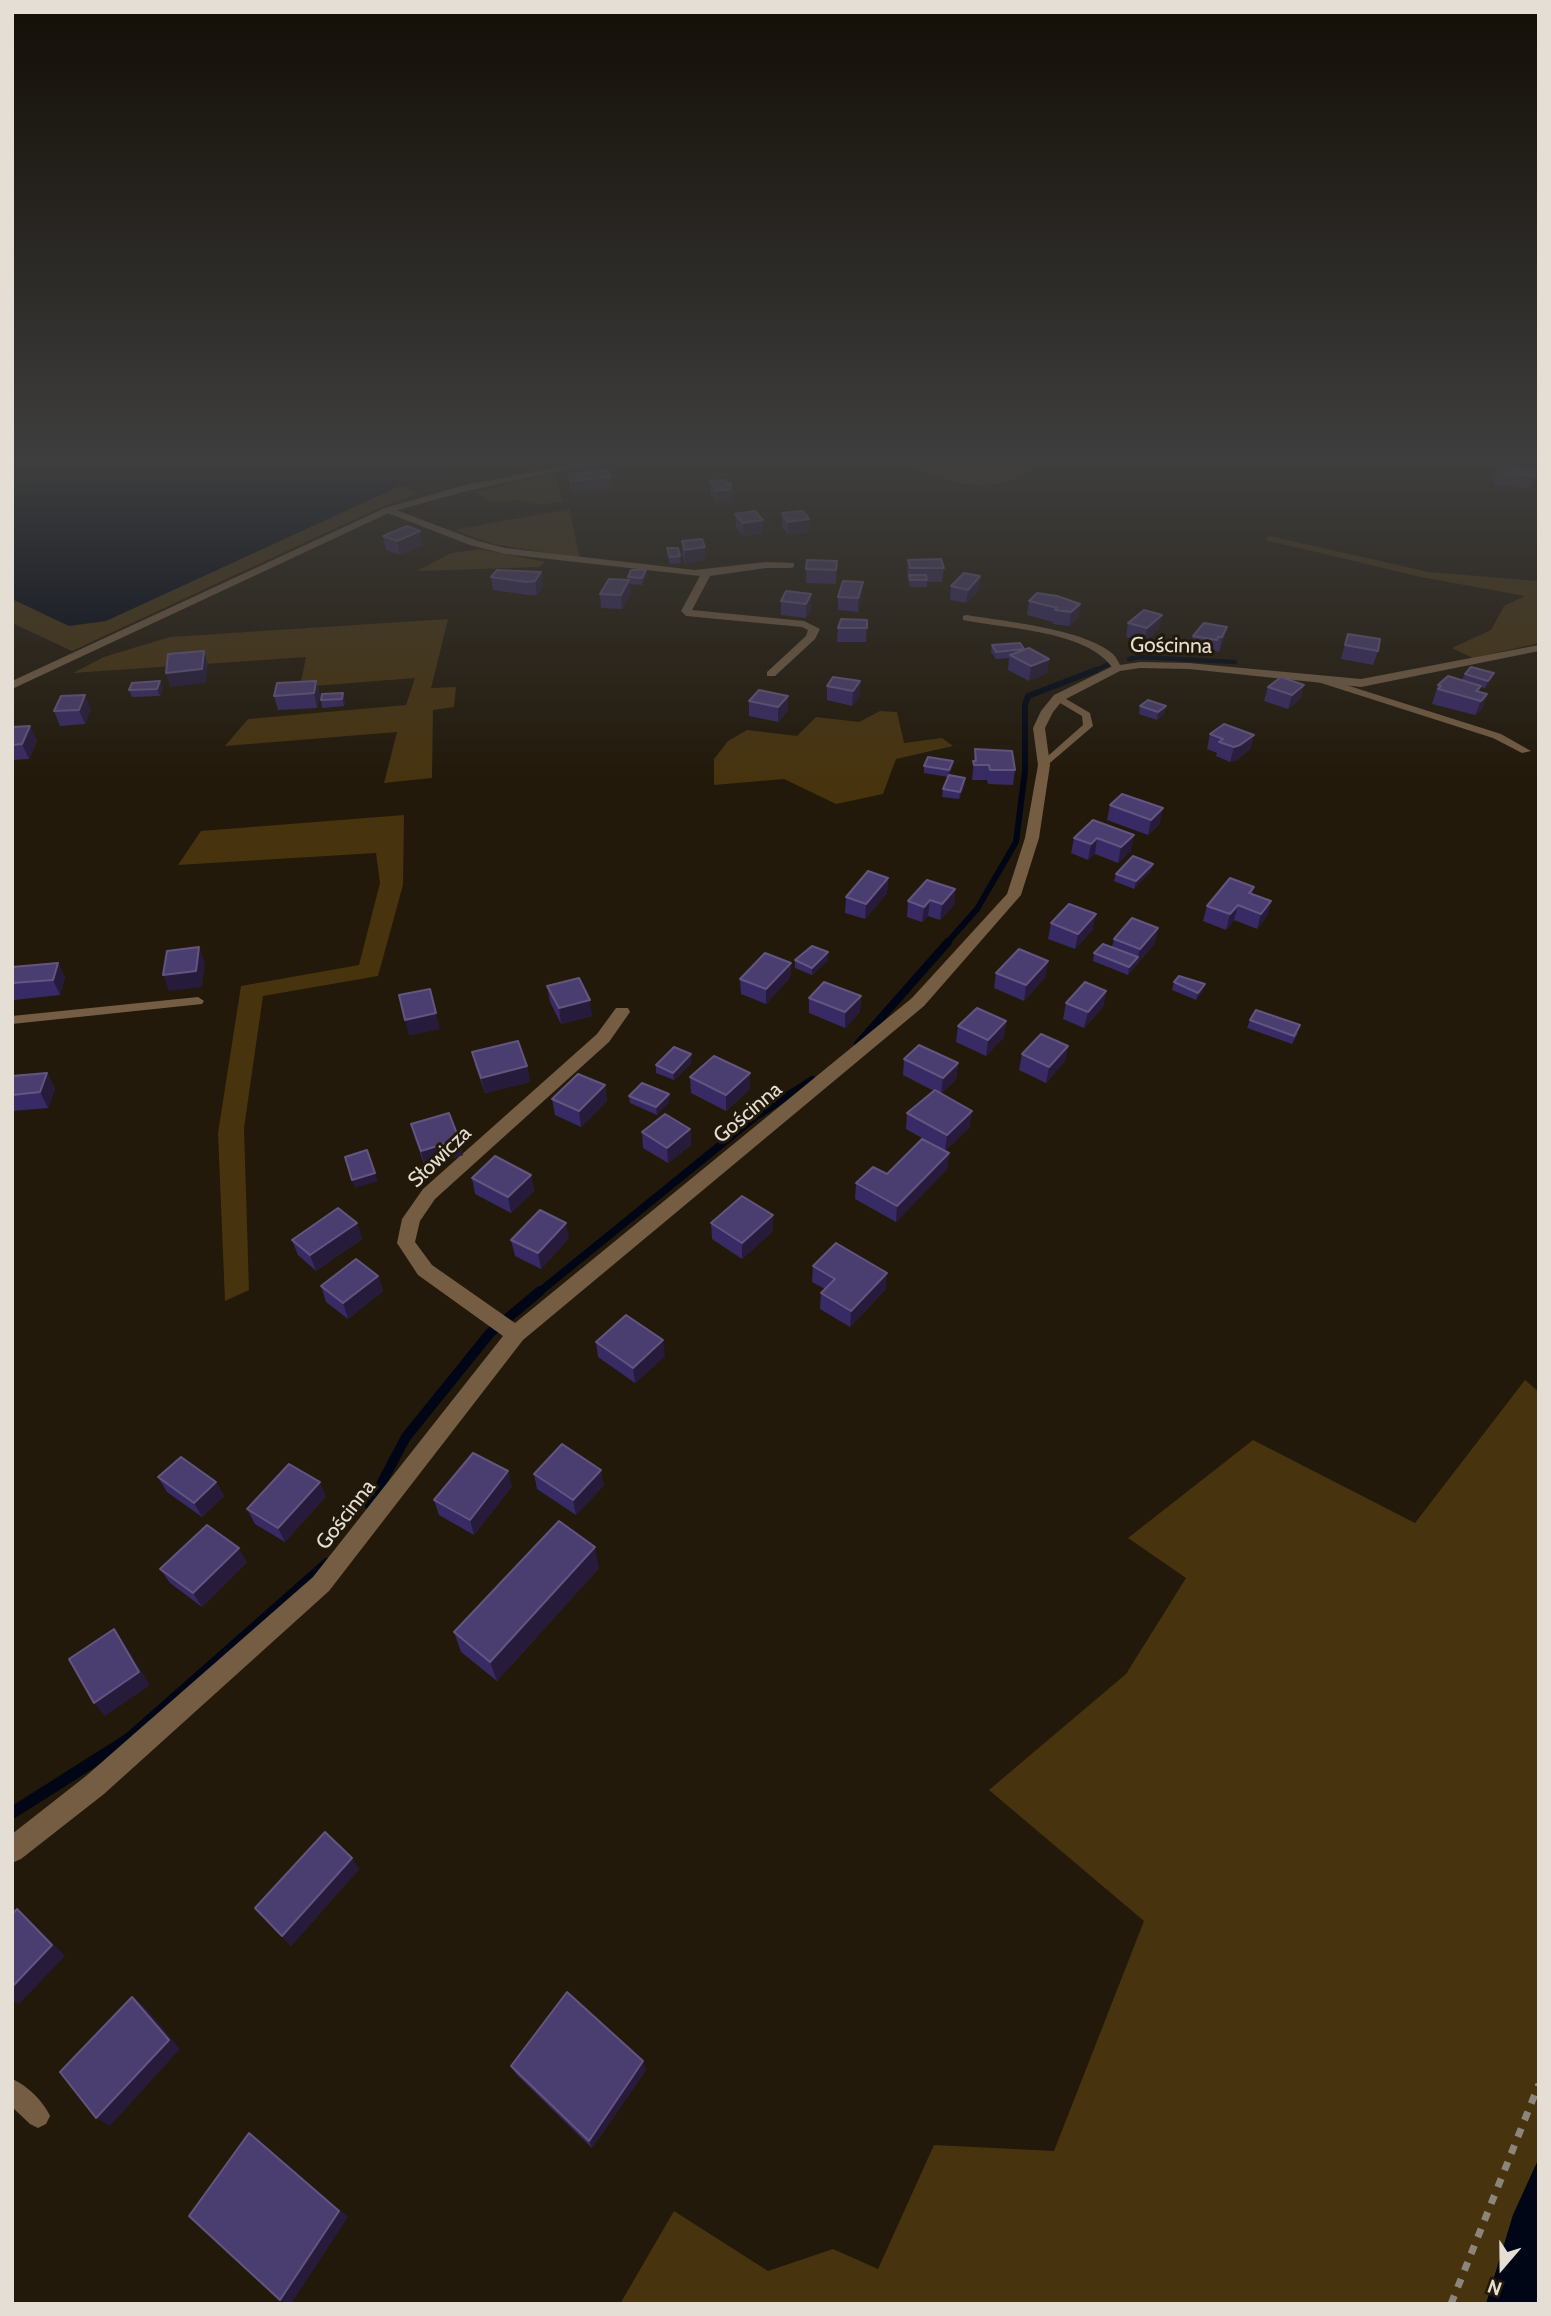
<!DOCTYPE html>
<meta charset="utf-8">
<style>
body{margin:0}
#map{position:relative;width:1551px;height:2316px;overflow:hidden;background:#22190a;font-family:Cabin,sans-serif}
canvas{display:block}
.frame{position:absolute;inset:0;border:14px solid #e4ded4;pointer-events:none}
.north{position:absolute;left:1467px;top:2232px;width:70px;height:70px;-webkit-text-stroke:5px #22190a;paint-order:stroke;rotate:200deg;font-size:19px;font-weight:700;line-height:28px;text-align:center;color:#e4ded4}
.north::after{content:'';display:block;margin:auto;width:24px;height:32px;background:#e4ded4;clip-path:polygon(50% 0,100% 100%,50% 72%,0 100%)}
</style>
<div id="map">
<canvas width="1551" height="2316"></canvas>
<div class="frame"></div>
<div class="north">N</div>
</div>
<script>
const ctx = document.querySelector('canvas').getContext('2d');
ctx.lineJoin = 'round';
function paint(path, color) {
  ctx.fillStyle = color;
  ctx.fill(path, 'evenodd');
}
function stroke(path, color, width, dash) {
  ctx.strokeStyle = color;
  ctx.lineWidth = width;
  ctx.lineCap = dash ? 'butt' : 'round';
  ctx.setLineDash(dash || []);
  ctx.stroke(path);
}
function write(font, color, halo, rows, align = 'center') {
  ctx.font = font + ' Cabin,sans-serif';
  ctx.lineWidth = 6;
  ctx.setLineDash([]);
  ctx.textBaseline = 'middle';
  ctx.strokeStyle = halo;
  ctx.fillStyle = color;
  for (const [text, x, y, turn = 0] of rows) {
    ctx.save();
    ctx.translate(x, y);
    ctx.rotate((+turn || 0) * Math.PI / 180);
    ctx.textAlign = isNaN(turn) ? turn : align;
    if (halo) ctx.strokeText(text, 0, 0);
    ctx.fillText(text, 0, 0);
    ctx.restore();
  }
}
paint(new Path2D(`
 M887,459H1028L1037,464C990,506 939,476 887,459Z
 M553,473L563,501L539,505L519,500L491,502L475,492Z
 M400,486L420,493L379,508L72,651L12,623V596L324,519Z
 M569,509L580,558L493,544L454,530Z
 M1269,536L1429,572L1539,581V643L1473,658L1452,648L1491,630L1504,606L1525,596L1421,577L1265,540Z
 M480,549L545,562L539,567L417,571L451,553Z
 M448,619L431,688L456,687L454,707L433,710L432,778L384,783L397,732L225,746L248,719L406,705L415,678L300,687L306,657L73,673L104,657L170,637Z
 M880,711L897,712L904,743L942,738L953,746L896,759L883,794L836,804L784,779L714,785V759L728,741L747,730L797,736L816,717L859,722Z
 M404,815L403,885L378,976L263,996L244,1128L249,1290L225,1301L218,1133L241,986L359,965L380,883L376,853L178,865L201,831Z
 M1525,1380L1539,1392V2158L1513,2215L1486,2304H620L674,2211L768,2271L833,2249L878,2269L934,2145L1054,2151L1144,1921L989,1790L1126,1674L1186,1578L1128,1538L1253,1440L1415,1523Z`), '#47330e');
paint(new Path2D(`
 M12,459H534L400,486L106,621L69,626L12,599Z
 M1539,2158V2304H1486L1513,2215Z`), '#000615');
stroke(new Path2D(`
 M1129,659L1139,657L1235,662
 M1092,672L1111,663`), '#000615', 4.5);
stroke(new Path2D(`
 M946,944L977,909L1016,842L1025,771V705L1028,696L1096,670`), '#000615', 6);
stroke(new Path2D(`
 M858,1044L948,942
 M538,1293L755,1117L812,1080`), '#000615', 8);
stroke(new Path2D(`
 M370,1505L406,1437L490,1333L540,1291
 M125,1741L327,1563`), '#000615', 10);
stroke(new Path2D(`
 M12,1813L127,1740`), '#000615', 12);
stroke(new Path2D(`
 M1451,2304L1539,2084`), '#8c8579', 7, [9, 9]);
paint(new Path2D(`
 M966,615C1003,621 1085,629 1113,654C1117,658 1119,664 1122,668L1114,670C1089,630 1006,629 963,620V616Z
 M1318,678H1324L1501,734L1531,751L1522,753L1493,738L1318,682Z
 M1055,696H1061L1090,713L1093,726L1044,768L1039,765L1040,763L1083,725L1082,716L1055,700Z
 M198,997L204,1001L202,1004L12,1024V1016Z
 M12,2079C27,2085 44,2102 50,2116L46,2124L38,2128L30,2124L12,2107Z`), '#755d43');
paint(new Path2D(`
 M385,508H391L478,541L505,548L695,570L766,562L794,563V567L790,568H766L710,576L692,610L804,621L820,629L815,639L775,676H767V672L806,636L808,630L802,627L686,616L681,611L700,576L505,554L470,545L385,512Z
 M1539,645V651L1361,687L1189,669L1140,668L1120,671L1062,701L1053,712L1045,728L1050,765L1039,838L1021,895L924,1006L523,1340L329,1591L104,1794L21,1859L12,1863V1834L86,1776L313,1577L503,1336L418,1275L397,1243L402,1219L423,1189L597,1034L616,1008H628L630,1012L609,1042L435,1199L420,1221L415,1242L432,1265L515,1323L912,998L1007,894L1025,838L1038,765L1033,728L1041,711L1054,695L1113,666L1140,662L1189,663L1361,679Z`), '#755d43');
paint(new Path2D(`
 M599,459H615L463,492L391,512L12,689V681L385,508L461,486Z`), '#755d43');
paint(new Path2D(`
 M704,459H737V460L711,465Z
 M1498,466L1535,476L1530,489L1495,485L1494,478Z
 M569,474L612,490L573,494L570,487Z
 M710,481L732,499H730L731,502L717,504L711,494Z
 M782,513L809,519V532L788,535L782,526Z
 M735,514L763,520V534L743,536L736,527Z
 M383,536L423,545L400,555L386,550Z
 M682,541L705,547V560L685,564L682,554Z
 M667,548L680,556L681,563L670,564L667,555Z
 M908,560L944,568L942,582H927V587H910L907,573Z
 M837,561L836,584L806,583V569Z
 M646,570V577L642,585L630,584L631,594L622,609L601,608L600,594L628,580V577Z
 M541,572L543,586L537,595H528L493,590L491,577Z
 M980,576L979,590L966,603L950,600L951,586Z
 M863,582L862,596L858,612L838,610V597Z
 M811,594V608L806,618L781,615V601Z
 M1029,601L1080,604L1078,618L1069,626L1053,624V622L1027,615Z
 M867,620L866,642H837L838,628Z
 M1128,623L1159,629L1144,642L1126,637Z
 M1227,627L1223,641L1219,652L1215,651L1213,654L1190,650L1193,636Z
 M1348,634L1378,651L1373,665L1341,659Z
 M992,645L1024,650L1049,659L1047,673L1029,681L1008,670L1009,658L996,659L991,652Z
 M1494,673L1491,680L1485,688L1481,687L1479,692L1487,694L1482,709L1475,715L1432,704L1438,685L1462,680L1465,674Z
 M833,677L860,696L852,706L827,700V686Z
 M316,681L320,695L317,708L278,710L274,696Z
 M1304,685L1300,699L1288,709L1264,701L1268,687Z
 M163,688L160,696L132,697L129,690Z
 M322,694L345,700L344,706L322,708L321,700Z
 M788,696V711L778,722L749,716V701Z
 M1140,706H1166L1164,714L1157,720L1139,714Z
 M91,709L85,724L60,726L54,711Z
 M12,727L37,740L29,759L12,760Z
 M1210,734L1254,735L1250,749L1237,760L1230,762L1216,756L1217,753L1207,749Z
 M975,749L1015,770L1013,785L988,784L987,780H972Z
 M953,761L952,769L949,775L965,778V785L959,799L942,797L943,789L948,777L924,773V766Z
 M1110,805L1160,823L1148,835L1107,820Z
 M1093,820L1131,850L1118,863L1095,854L1088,860L1071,853L1074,838Z
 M1151,871L1134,889L1114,881L1116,874Z
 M888,878L887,893L865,919L845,913L846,897Z
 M1254,887L1252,894L1271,901L1267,916L1257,929L1234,920L1226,930L1203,921L1207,906Z
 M955,889L954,905L940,920L928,916L922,922L907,917L908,901Z
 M1051,923L1093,929L1075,949L1048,939Z
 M1158,928L1154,944L1128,975L1093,961L1094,953L1112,947L1114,939Z
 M828,952V960L812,975L795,968V960Z
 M58,963L65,978L60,995L14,1000L12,997V967Z
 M791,963L790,978L766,1004L741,994L740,979Z
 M996,973L1046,976L1024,1001L994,988Z
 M1174,982L1203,991L1196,1000L1172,990Z
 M547,986L592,1016L561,1024L550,1002Z
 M1106,991L1103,1007L1084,1028L1063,1019L1066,1003Z
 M861,996L860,1012L845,1028L809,1013V998Z
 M1250,1020L1298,1033L1292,1044L1247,1028Z
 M1006,1021L1004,1037L986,1056L956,1042L958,1026Z
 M1068,1046L1065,1061L1046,1083L1019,1070L1022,1054Z
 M472,1052L527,1066L530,1082L485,1093L476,1068Z
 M904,1059L958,1063L956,1079L941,1094L970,1127L945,1151L906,1129L907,1113L934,1091L903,1075Z
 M692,1062L674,1080L656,1073V1065Z
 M47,1073L55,1089L48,1108L12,1111V1076Z
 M690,1077L750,1089L726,1111L691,1093Z
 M605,1085L607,1101L581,1127L555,1115L552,1099Z
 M669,1094V1102L657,1115L630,1103L629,1096Z
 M411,1124L463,1155L425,1167L415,1139Z
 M690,1129L691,1145L668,1163L643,1148L642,1132Z
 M949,1153L947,1169L896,1222L855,1199L856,1183Z
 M531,1175L534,1191L511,1213L475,1194L472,1178Z
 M357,1223L362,1239L316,1271L298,1255L292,1240Z
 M711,1223L773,1231L742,1259L712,1239Z
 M569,1238L541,1269L515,1256L511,1240Z
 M813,1266L886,1289L850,1327L820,1309L821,1293L825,1289L812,1282Z
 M378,1276L383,1291L348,1319L326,1302L321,1286Z
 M596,1342L665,1356L635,1383L598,1357Z
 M534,1474L604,1485L576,1515L537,1489Z
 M158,1477L216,1482L224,1496L202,1517L167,1492Z
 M512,1486L474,1535L439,1515L434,1500Z
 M326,1496L285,1542L255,1524L247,1509Z
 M247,1562L202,1607L170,1583L160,1569Z
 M599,1568L497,1681L461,1652L454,1632Z
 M359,1869L291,1946L255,1908Z
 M511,2066L646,2070L592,2148L516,2074Z`), '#382a64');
paint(new Path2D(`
 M711,459H737V460L711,465Z
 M611,477L612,490L573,494L571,481Z
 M732,486V499H730L731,502L717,504L716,491Z
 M809,519V532L788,535V522Z
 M763,520V534L743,536V523Z
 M420,531L423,545L400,555L397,541Z
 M705,547V560L685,564V550Z
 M646,570V577L642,585V578Z
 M541,572L543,586L537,595L535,581Z
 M980,576L979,590L966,603L968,590Z
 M629,580L631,594L622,609L621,595Z
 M863,582L862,596L858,612V598Z
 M811,594V608L806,618V604Z
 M1080,604L1078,618L1069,626L1071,612Z
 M1162,615L1159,629L1144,642L1147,628Z
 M1227,627L1223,641L1219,652L1222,637Z
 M204,651L208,665L206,683L170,687L166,673Z
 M1049,659L1047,673L1029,681L1031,666Z
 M1494,673L1491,680L1485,688L1488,681Z
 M160,681L163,688L160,696L157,689Z
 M316,681L320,695L317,708L314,693Z
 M860,681V696L852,706L853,691Z
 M1304,685L1300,699L1288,709L1292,695Z
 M343,693L345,700L344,706L342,699Z
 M1487,694L1482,709L1475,715L1481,701Z
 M85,695L91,709L85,724L79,710Z
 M788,696V711L778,722V707Z
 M1166,706L1164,714L1157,720L1158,712Z
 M30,726L37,740L29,759L22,744Z
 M1254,735L1250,749L1237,760L1230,762L1234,747Z
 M953,761L952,769L948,777L949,770Z
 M965,778V785L959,799L960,792Z
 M1163,808L1160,823L1148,835L1151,820Z
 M1134,835L1131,850L1118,863L1121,847Z
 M1097,838L1095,854L1088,860L1091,844Z
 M1153,864L1151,871L1134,889L1136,881Z
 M888,878L887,893L865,919L866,904Z
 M955,889L954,905L940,920L942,904Z
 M930,900L928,916L922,922L924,907Z
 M1271,901L1267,916L1257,929L1261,914Z
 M1238,905L1234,920L1226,930L1230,914Z
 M1096,914L1093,929L1075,949L1078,934Z
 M1158,928L1154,944L1136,965L1140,949Z
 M199,947L205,963L202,987L169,991L163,975Z
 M828,952V960L812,975V968Z
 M1138,957L1136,965L1128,975L1129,967Z
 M1048,961L1046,976L1024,1001L1026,985Z
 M58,963L65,978L60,995L53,980Z
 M791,963L790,978L766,1004V989Z
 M1205,984L1203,991L1196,1000L1198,993Z
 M1106,991L1103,1007L1084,1028L1088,1012Z
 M861,996L860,1012L845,1028V1012Z
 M590,1000L592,1016L561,1024L559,1008Z
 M436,1013L440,1029L409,1036L405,1020Z
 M1006,1021L1004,1037L986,1056L988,1040Z
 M1068,1046L1065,1061L1046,1083L1049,1067Z
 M691,1054L692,1062L674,1080L673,1073Z
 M958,1063L956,1079L941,1094L943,1078Z
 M527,1066L530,1082L485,1093L481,1078Z
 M47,1073L55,1089L48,1108L40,1092Z
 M750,1073V1089L726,1111V1095Z
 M605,1085L607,1101L581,1127L579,1111Z
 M669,1094V1102L657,1115L656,1107Z
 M972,1111L970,1127L945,1151L947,1135Z
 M690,1129L691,1145L668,1163L667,1148Z
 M459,1139L463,1155L425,1167L421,1151Z
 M949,1153L947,1169L896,1222L897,1206Z
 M375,1173L378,1181L355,1188L352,1180Z
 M531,1175L534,1191L511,1213L508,1197Z
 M773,1215V1231L742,1259V1243Z
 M357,1223L362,1239L316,1271L310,1255Z
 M566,1223L569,1238L541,1269L538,1253Z
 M887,1273L886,1289L850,1327L851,1311Z
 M378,1276L383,1291L348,1319L343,1303Z
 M663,1340L665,1356L635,1383L633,1368Z
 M601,1470L604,1485L576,1515L573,1500Z
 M508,1471L512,1486L474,1535L470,1520Z
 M216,1482L224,1496L202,1517L194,1503Z
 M320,1482L326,1496L285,1542L278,1528Z
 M595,1547L599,1568L497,1681L490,1662Z
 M239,1548L247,1562L202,1607L193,1593Z
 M114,1629L124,1643L150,1685L105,1716L94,1703Z
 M352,1858L359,1869L291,1946L282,1936Z
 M17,1909L30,1920L65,1956L19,2004L12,2000Z
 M132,1997L144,2006L180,2049L110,2126L96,2118Z
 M643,2061L646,2070L592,2148L589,2141Z
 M249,2133L259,2140L348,2217L291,2304L280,2300Z`), '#271b3b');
const building = new Path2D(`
 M1498,466L1534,470L1535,476L1499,472Z
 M608,470L611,477L571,481L569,474Z
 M724,480L726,483H731L732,486L729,487L730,489L716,491L710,481Z
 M755,511L763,520L743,523L735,514Z
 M803,511L809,519L788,522L782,513Z
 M407,526L420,531L397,541L383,536Z
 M702,539L705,547L685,550L682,541Z
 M667,548H678L680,556L670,557Z
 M941,559L944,568H910L908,560Z
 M807,560L837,561L836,570L806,569Z
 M497,570L541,572L535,581L526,582L491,577Z
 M631,570H646L642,578L628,577Z
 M964,573L980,576L968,590L951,586Z
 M909,575H926L927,580H910Z
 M609,579L629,580L621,595L600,594Z
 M843,581L863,582L858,598L838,597Z
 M786,591L811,594L806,604L781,601Z
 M1037,593L1057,596L1080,604L1071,612L1055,610L1057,608L1029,601Z
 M1144,610L1162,615L1147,628L1128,623Z
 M841,619L867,620V628H838Z
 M1204,623L1227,627L1222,637H1218L1217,640L1193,636Z
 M1348,634L1380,639L1378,651L1345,645Z
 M1020,643L1024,649L996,652L992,645Z
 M1029,648L1049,659L1031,666L1010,655Z
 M204,651L202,669L166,673L168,654Z
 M1471,667L1494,673L1488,681L1465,674Z
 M1448,676L1481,686L1476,691L1487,694L1481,701L1438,689L1441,686L1438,685Z
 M833,677L860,681L853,691L827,686Z
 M1281,677L1304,685L1292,695L1268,687Z
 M160,681L157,689L129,690L132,683Z
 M316,681L314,693L274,696L277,683Z
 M759,690L788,696L778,707L749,701Z
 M343,693L342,699L321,700L322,694Z
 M85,695L79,710L54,711L61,696Z
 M1148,700L1166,706L1158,712L1140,706Z
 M1224,724L1254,735L1240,745L1234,747L1219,742L1223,739L1210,734Z
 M30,726L22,744L12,745V727Z
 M975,749L1012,751L1015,770H990L989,765H974L973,761H976Z
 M928,757L953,761L949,770L924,766Z
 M949,775L965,778L960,792L943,789Z
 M1122,794L1163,808L1151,820L1110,805Z
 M1093,820L1134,835L1121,847L1097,838L1091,844L1074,838Z
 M1133,856L1153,864L1136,881L1116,874Z
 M868,871L888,878L866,904L846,897Z
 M1230,878L1254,887L1249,893L1271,901L1261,914L1238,905L1230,914L1207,906Z
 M927,880L955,889L942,904L930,900L924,907L908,901Z
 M1069,904L1096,914L1078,934L1051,923Z
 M1132,918L1158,928L1140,949L1114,939Z
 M1103,944L1138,957L1129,967L1094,953Z
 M812,946L828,952L812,968L795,960Z
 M199,947L196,971L163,975L167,951Z
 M1019,949L1048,961L1026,985L996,973Z
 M765,953L791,963L766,989L740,979Z
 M58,963L53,980L12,983V967Z
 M1179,976L1205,984L1198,993L1174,982Z
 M579,978L590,1000L559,1008L547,986Z
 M824,982L861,996L845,1012L809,998Z
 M1085,982L1106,991L1088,1012L1066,1003Z
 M430,989L436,1013L405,1020L399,995Z
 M977,1008L1006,1021L988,1040L958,1026Z
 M1256,1010L1300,1025L1294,1036L1250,1020Z
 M1041,1034L1068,1046L1049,1067L1022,1054Z
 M518,1041L527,1066L481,1078L472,1052Z
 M919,1045L958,1063L943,1078L904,1059Z
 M674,1047L691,1054L673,1073L656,1065Z
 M714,1056L750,1073L726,1095L690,1077Z
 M47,1073L40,1092L12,1095V1076Z
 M578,1074L605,1085L579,1111L552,1099Z
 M642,1083L669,1094L656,1107L629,1096Z
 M935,1090L972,1111L947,1135L907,1113Z
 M449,1113L459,1139L421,1151L411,1124Z
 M665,1114L690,1129L667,1148L642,1132Z
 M922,1139L949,1153L897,1206L856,1183L873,1167L887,1174Z
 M367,1150L375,1173L352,1180L345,1157Z
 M495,1156L531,1175L508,1197L472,1178Z
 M742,1196L773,1215L742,1243L711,1223Z
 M338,1208L357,1223L310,1255L292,1240Z
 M540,1210L566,1223L538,1253L511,1240Z
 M836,1243L887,1273L851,1311L821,1293L835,1279L813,1266Z
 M356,1259L378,1276L343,1303L321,1286Z
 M626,1315L663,1340L633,1368L596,1342Z
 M562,1444L601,1470L573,1500L534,1474Z
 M473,1453L508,1471L470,1520L434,1500Z
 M181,1457L216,1482L194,1503L158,1477Z
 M289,1464L320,1482L278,1528L247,1509Z
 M559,1521L595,1547L490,1662L454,1632Z
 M207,1525L239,1548L193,1593L160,1569Z
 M114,1629L139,1672L94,1703L69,1659Z
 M325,1832L352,1858L282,1936L255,1908Z
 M17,1909L52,1945L12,1987V1914Z
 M567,1992L643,2061L589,2141L511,2066Z
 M132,1997L169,2040L96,2118L60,2072Z
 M249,2133L339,2211L280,2300L189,2216Z`);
paint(building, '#4a3d70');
stroke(building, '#625680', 2);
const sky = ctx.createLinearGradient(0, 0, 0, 783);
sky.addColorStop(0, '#130e06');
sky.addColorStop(0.59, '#3e3e3e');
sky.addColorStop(1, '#3e3e3e00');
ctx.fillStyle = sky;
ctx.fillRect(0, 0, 1551, 783);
write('21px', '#e4ded4', '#22190a', [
 ["Gościnna",1171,646,1],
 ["Gościnna",748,1113,-40],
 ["Słowicza",440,1157,-44],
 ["Gościnna",346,1515,-52]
]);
</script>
